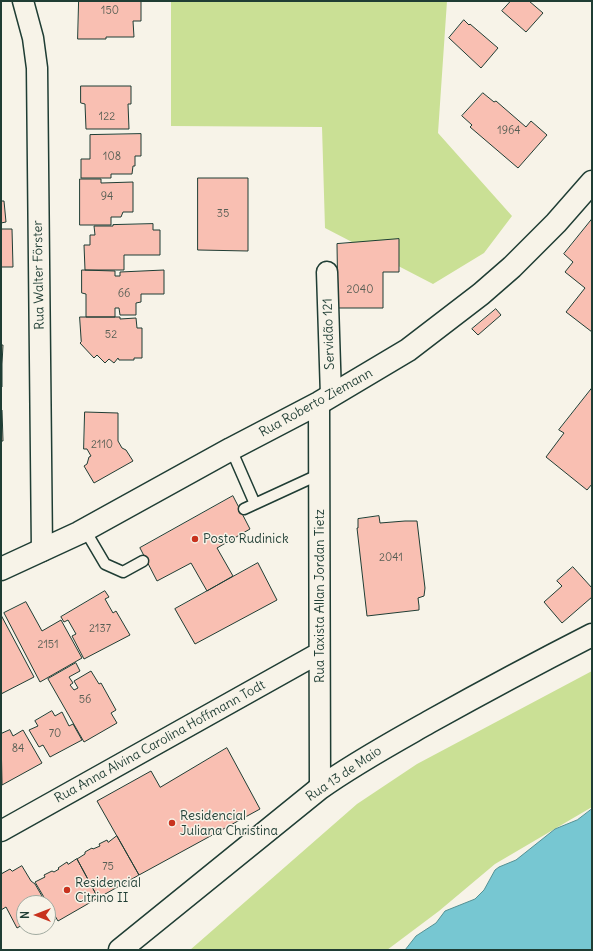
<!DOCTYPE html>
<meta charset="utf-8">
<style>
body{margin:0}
#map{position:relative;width:593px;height:951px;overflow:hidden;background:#f7f3e8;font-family:Delius,sans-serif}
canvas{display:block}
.frame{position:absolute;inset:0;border:2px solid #1f3d34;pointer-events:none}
.north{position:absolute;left:16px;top:895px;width:40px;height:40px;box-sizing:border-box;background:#f7f3e8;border:1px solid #a1aaa0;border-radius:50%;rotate:270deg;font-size:11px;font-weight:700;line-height:16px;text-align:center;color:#1f3d34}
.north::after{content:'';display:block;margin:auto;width:14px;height:18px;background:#c8321e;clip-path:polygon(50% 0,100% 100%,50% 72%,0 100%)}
</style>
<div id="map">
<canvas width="593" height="951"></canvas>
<div class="frame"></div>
<div class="north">N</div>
</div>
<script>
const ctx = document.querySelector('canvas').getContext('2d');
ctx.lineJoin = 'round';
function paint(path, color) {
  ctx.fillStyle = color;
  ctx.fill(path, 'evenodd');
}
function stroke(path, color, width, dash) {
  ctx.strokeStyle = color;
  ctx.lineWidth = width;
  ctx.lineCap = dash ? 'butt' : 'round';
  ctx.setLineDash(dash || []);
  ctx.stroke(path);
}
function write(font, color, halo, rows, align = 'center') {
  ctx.font = font + ' Delius,sans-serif';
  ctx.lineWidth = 3;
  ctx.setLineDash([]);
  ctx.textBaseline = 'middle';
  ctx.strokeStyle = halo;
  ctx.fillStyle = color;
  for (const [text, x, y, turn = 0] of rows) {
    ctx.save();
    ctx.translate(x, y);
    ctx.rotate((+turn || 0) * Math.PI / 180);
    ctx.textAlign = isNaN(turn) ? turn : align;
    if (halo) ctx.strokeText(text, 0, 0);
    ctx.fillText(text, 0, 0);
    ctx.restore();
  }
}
paint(new Path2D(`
 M171,1H447L438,133L512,216L484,253L433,284L325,228L322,127L171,126Z
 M592,671V807L495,864L439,911L387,950H190L357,804L417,764Z`), '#cae095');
const water = new Path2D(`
 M592,809V950H405L416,936L436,923L445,911L475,899L484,890L495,870L499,867L516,860L555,829L577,820Z`);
paint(water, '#77c7d2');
stroke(water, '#549093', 1);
const building = new Path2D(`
 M79,1H141V21H133L134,37H106V39H78Z
 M511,1H529L543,13L526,32L502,11Z
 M464,20L469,25L470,24L498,48L481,68L449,38Z
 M81,86H131V104H128L129,129H86L85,104L81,103Z
 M483,93L494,102L496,101L526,127L531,121L547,135L518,168L470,127L472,125L462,116Z
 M141,134V156H135V166H133L132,174H111V178H81V159H90V135Z
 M198,178H248V251L198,250Z
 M80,179H101V183L133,182V212H123L121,217H111V225H80Z
 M1,201H4L6,222L1,223Z
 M592,219V332L566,312L585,288L565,272L573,262L564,254Z
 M153,224V230H160V255H124V270H85L84,245H90V235H95L94,226H113V225Z
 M1,229H12L13,267H1Z
 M399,239V272H383V308H338L337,244Z
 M82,270L115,271V276H120V272L164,270V294H141V302L136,303V315H120L119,308H115V317H86V294L82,293Z
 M496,309L501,315L478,335L472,329Z
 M80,317H120V319L136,318L137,328H142V358H134V360H119L118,358L114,363L109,359L105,363L97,355L94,358L80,343L81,342Z
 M1,345H3L2,364H1Z
 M1,364H2V387L1,388Z
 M592,388V484L587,490L546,457L564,433L559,430Z
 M1,410H2L3,441H1V455Z
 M85,412L118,413V441L122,448L126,450L133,461L94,483L84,466L87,464L89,457L91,456L87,449H84Z
 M233,496L250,529L217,548L233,576L207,591L191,563L157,581L140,548Z
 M379,516L380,523L405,521H417L425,588L424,596L418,598L419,606V610L367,616L357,528H358V519Z
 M258,563L277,600L195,644L175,609Z
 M573,567L592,588V597L562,623L544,602L562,586L557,581Z
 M105,591L109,597L105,599L113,613L116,611L130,635L84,659L72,636L76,634L68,620L64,622L61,617Z
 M26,602L42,631L61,620L82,658L40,682L4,613Z
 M1,615L34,677L1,694Z
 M76,663L80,671L69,677L73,683L70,685L74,690L78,688L74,681L91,671L99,684L101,683L116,710L111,713L117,723L84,742L48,679Z
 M52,711L55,716L62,712L69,726L73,724L82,740L50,757L43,745L39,747L29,730L38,726L35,721Z
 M10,730L13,736L23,730L42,763L2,785L1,734Z
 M227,748L260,809L139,875L97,801L151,771L160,787Z
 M117,836L139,875L98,898L77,859L85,854V852L92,848L93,849L100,846L99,844L107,840L108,842Z
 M77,859L98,898L58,921L35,882L45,877L44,875L52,871L54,872L59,869L58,868L67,862L68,864Z
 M22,866L31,881L35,884L46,903H24V924L17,928L6,907L1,910V874L10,869L12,871Z
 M48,907L55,920L48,924Z`);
paint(building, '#f9bfb2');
stroke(building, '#1f3d34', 1);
const service = new Path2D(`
 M231,449L255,504
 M244,509L320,474
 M85,530L105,564L123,572L143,561`);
const minor = new Path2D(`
 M23,1L33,38L37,68L42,551
 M327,272L331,396
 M319,403L320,788
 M1,831L319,653`);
const secondary = new Path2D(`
 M1,569L79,533L231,449L319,403L408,350L481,294L512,267L556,223L592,182
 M120,950L320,788C355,763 392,743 429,722C483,692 537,663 592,635`);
stroke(service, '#1f3d34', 13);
stroke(minor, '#1f3d34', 23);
stroke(secondary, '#1f3d34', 25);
stroke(service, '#f7f3e8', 10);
stroke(minor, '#f7f3e8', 20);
stroke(secondary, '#f7f3e8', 22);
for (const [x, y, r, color] of [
 [195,539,4,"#c8321e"],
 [172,823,4,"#c8321e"],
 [67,890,4,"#c8321e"]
]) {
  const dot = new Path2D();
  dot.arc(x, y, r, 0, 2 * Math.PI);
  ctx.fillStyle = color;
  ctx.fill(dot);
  stroke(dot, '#f7f3e8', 1.5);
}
write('11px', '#565e54', null, [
 ["150",110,11],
 ["122",107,117],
 ["1964",509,131],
 ["108",112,157],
 ["94",107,197],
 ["35",223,214],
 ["2040",360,290],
 ["66",124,294],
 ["52",111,335],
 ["2110",102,445],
 ["2041",391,558],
 ["2137",100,629],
 ["2151",48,645],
 ["56",85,700],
 ["70",55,734],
 ["84",18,749],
 ["75",108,867]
]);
write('13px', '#1f3d34', '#f7f3e8', [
 ["Rua Walter Förster",39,275,-91],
 ["Servidão 121",329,334,-92],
 ["Rua Roberto Ziemann",316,403,-29],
 ["Rua Taxista Allan Jordan Tietz",320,596,-90],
 ["Rua Anna Alvina Carolina Hoffmann Todt",160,742,-29],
 ["Rua 13 de Maio",344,774,-34]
]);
write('13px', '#1f3d34', '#f7f3e8', [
 ["Posto Rudinick",203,539],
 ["Residencial",180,816],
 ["Juliana Christina",180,831],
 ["Residencial",75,883],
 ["Citrino II",75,898]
], 'left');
</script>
